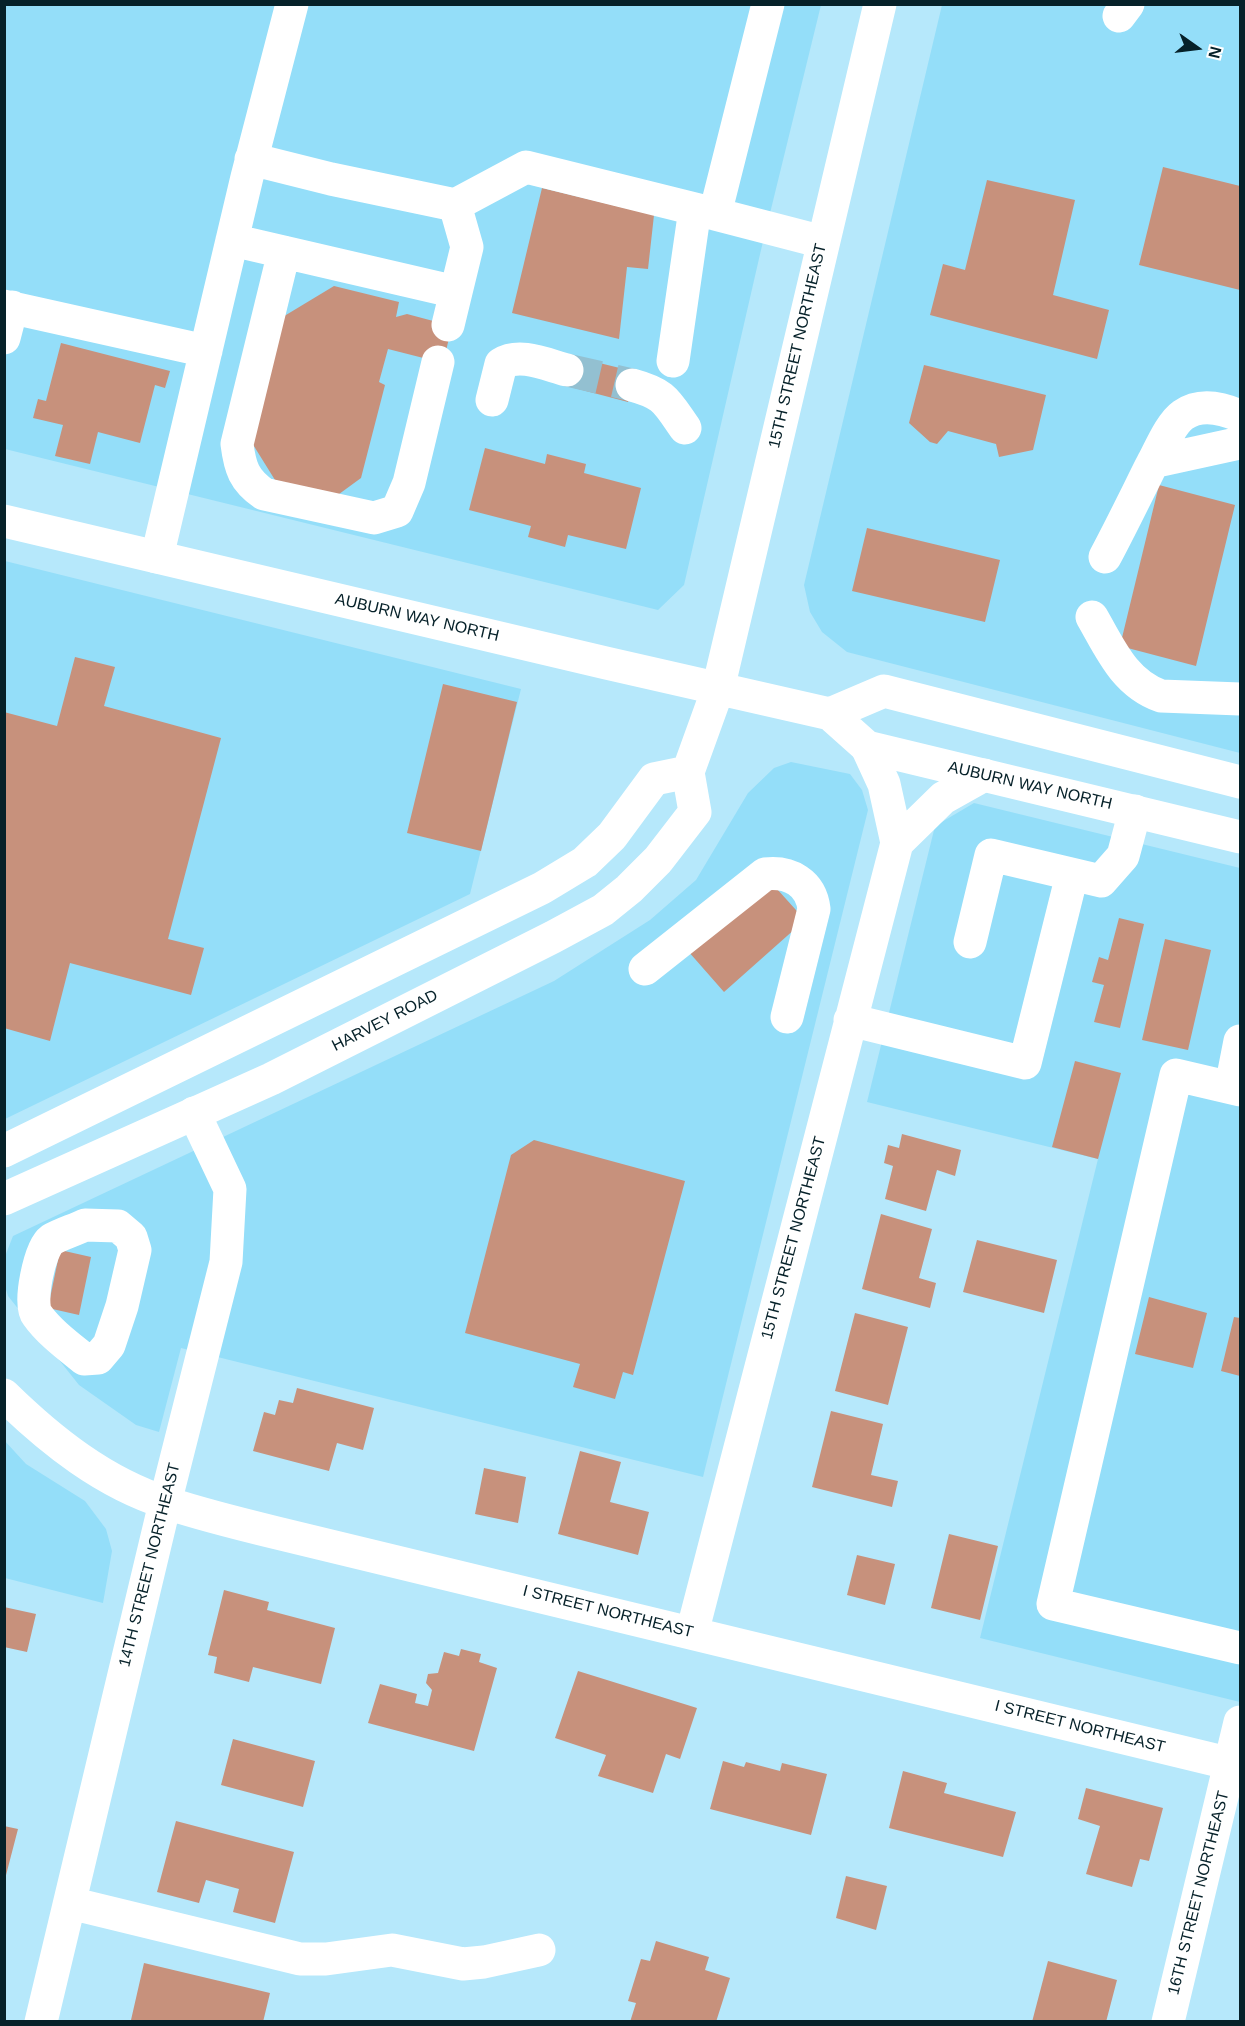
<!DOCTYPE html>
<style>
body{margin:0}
#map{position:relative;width:1245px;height:2026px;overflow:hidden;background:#b6e8fb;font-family:Helvetica,sans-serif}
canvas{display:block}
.frame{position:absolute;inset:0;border:6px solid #062129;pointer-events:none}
.north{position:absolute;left:1167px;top:18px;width:60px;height:60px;-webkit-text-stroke:4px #fff;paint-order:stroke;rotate:104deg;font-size:16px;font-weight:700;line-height:24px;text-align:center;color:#062129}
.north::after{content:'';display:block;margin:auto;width:21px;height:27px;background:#062129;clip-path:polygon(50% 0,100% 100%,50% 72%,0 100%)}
</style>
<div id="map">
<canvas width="1245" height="2026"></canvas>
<div class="frame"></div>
<div class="north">N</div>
</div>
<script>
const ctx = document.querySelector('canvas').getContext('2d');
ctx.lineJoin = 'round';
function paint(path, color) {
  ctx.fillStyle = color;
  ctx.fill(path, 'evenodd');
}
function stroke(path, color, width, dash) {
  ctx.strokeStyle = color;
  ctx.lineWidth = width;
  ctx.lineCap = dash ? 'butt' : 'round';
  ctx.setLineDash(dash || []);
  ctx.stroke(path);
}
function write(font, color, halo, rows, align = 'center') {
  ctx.font = font + ' Helvetica,sans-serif';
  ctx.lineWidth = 6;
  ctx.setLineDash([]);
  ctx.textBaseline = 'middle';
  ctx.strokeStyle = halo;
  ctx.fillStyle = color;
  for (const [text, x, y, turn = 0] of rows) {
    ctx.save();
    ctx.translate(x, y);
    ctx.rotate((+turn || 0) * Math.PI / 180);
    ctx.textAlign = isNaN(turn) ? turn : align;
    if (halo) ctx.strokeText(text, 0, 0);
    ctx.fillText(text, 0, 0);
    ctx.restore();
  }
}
paint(new Path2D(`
 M5,5H821L761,250L684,585L658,610L5,449Z
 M942,5H1240V753L847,652L822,632L810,612L804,585Z
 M5,561L521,689L470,894L5,1119Z
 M791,762L850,774L862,790L868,810L703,1477L181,1348L159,1432L136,1425L79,1385L8,1296L5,1286L4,1259L13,1236L554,981L650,920L696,880L748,793L774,768Z
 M974,803L1240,868V1702L980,1638L1098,1159L867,1102L935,826Z
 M4,1440L26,1464L85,1501L106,1529L112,1551L103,1603L5,1578Z`), '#94def9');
paint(new Path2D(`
 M1163,167L1240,186V290L1139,265Z
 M987,180L1075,200L1053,295L1109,310L1097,359L930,315L943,264L965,270Z
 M542,188L654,215L648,269L627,267L619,339L512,313Z
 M334,286L399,302L396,317L407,314L452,326L443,363L388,349L379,382L385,385L361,478L335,497L275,480L252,443L281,318Z
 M61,343L170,371L165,388L155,385L140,443L98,432L90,464L55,456L63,425L33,418L38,399L46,401Z
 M571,356L636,372L628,402L563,385Z
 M924,365L1046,395L1033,450L999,457L996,444L948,431L937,444L930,442L909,423Z
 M485,448L545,464L547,454L586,464L584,473L641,488L626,549L568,535L565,547L528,537L531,526L469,510Z
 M1159,485L1235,505L1196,666L1120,646Z
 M867,528L1000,560L985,622L852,591Z
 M75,657L115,667L104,706L221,738L168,939L204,948L191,995L70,963L50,1041L4,1028V712L57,726Z
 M443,684L517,702L481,851L407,833Z
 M768,879L805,920L724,992L688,951Z
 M1119,918L1144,924L1120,1028L1094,1022L1104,985L1092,982L1099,957L1108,960Z
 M1165,939L1211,950L1188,1050L1142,1040Z
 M1075,1061L1121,1073L1098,1159L1052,1147Z
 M902,1134L961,1150L955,1176L937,1170L926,1211L885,1199L893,1166L884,1163L888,1145L899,1148Z
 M534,1140L685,1181L633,1375L623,1372L615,1399L573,1387L580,1364L465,1333L511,1155Z
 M881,1214L932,1229L919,1278L936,1283L930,1308L862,1289Z
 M977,1240L1057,1260L1044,1313L963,1292Z
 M60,1250L91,1257L79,1315L48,1308Z
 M1149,1297L1207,1313L1193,1368L1135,1354Z
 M855,1313L908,1327L888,1405L835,1391Z
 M1234,1317L1240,1318V1376L1221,1371Z
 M297,1388L374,1408L363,1450L337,1443L329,1471L253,1451L264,1412L275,1415L279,1400L293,1403Z
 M831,1411L883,1424L871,1475L898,1481L892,1507L812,1487Z
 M580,1451L621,1462L610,1502L649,1512L638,1555L558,1534Z
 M484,1468L526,1477L518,1523L475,1514Z
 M949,1534L998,1546L980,1620L931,1608Z
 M857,1555L895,1564L885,1605L847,1595Z
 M224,1590L269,1602L267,1610L335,1628L321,1684L253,1667L249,1682L214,1673L217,1657L208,1655Z
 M4,1607L36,1614L27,1652L4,1647Z
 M461,1649L481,1654L479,1662L497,1668L474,1751L368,1723L380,1684L417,1694L415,1703L428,1706L432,1690L426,1683L428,1674L438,1673L444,1652L459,1656Z
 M578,1671L697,1708L680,1759L666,1754L653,1793L598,1776L606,1755L555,1738Z
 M233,1739L315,1761L303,1807L221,1785Z
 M723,1761L744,1767L746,1762L780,1771L782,1763L827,1774L811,1835L710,1809Z
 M903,1771L947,1783L944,1793L1016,1812L1003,1857L889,1828Z
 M1086,1788L1163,1808L1149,1861L1140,1859L1132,1887L1086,1874L1100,1826L1078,1819Z
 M176,1821L294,1852L275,1923L233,1912L239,1889L206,1880L199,1903L157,1892Z
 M4,1826L18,1829L5,1879H4Z
 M846,1876L887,1886L876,1930L836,1918Z
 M656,1941L709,1957L705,1970L730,1978L716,2022H630L636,2003L628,2001L641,1959L650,1961Z
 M1048,1961L1117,1980L1106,2022H1032Z
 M144,1963L270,1993L263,2022H137L131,2020Z`), '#c7917c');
stroke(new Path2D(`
 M567,370L632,385`), '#93c0d1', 33, [33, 16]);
stroke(new Path2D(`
 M768,4L715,214L823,242
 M1119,16L1128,4
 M251,159L331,179L455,205L526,167L715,214
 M232,240L456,292L467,247L455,205
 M284,252L237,444C240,468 244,480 264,494L374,518L397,511L409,483L438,362
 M4,306L206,351
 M448,325L456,292
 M4,338L12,307
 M673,361L695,209
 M632,385C665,394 666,401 685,428
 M492,400L501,364C520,352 547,365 567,370
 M1153,462L1240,443
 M157,557L247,177L292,4
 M1105,557C1121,527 1136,496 1151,466C1159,452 1170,424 1183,415C1200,403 1222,408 1240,416
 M1092,617C1110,648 1124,683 1161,696L1240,699
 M867,747L884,784L897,843L943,798L984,775
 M970,942L991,855L1101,881L1123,856L1135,811
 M645,969L765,874C790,871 811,883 814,909L787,1017
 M850,1020L1025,1063L1072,875
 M1231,1087L1240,1041
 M1240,1090L1176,1075L1053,1604L1240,1648
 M85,1225L118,1226L131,1237L135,1250L122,1306L109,1345L98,1358L84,1359C68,1346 49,1332 37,1315C28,1304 40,1248 51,1240C61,1234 75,1230 85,1225Z
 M4,1395C51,1441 104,1483 167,1503C203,1515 240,1524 277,1533L1240,1766
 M692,1633L897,843
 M70,1903L300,1959H326L392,1950L463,1964L484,1962L539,1950
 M41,2022L165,1503L226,1262L230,1189L194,1113
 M1168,2022L1240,1722`), '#fff', 33);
stroke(new Path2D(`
 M4,521L606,663L830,714L867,747L1240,837
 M830,714L884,691L1240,782
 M4,1151L542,888L585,862L612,836L654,779L688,772
 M4,1199L271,1079L553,937L603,910L629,889L658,860L695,812L688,772L718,689L880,4`), '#fff', 33);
write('16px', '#062129', '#fff', [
 ["15TH STREET NORTHEAST",798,346,-77],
 ["AUBURN WAY NORTH",417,618,13],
 ["AUBURN WAY NORTH",1030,786,13],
 ["HARVEY ROAD",385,1021,-27],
 ["15TH STREET NORTHEAST",794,1238,-75],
 ["14TH STREET NORTHEAST",150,1565,-76],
 ["I STREET NORTHEAST",608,1612,14],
 ["I STREET NORTHEAST",1080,1727,14],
 ["16TH STREET NORTHEAST",1199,1893,-76]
]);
</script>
